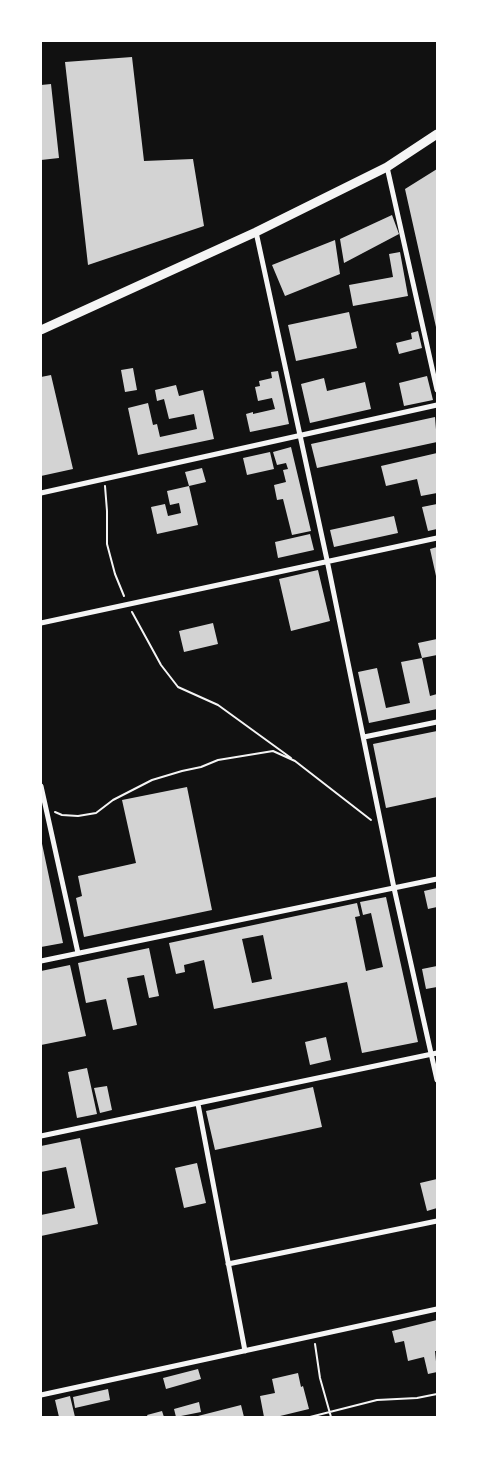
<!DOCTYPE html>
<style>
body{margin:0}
#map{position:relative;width:478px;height:1458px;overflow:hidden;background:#111;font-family:Manrope,sans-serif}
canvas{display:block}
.frame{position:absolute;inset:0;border:42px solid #fff;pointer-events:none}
</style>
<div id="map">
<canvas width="478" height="1458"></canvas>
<div class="frame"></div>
</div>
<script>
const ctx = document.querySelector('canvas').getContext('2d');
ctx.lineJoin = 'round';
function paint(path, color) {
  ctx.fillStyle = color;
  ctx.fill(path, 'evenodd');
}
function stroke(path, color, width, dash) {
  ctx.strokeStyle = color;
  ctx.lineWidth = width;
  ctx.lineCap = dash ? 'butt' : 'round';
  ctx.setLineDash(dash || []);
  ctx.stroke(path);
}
paint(new Path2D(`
 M132,57L144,161L193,159L204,226L88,265L65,62Z
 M51,84L59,158L41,160V85Z
 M437,169V327H436L405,189Z
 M392,215L399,234L344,263L340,239Z
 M335,240L340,274L285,296L272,265Z
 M400,252L408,296L353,306L349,285L393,277L389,254Z
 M349,312L357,348L296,361L288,325Z
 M418,331L422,348L399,354L396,343L412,339L411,333Z
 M133,368L137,390L125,392L121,370Z
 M278,371L289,424L250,432L246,414L253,412V414L275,409L272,398L258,401L255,387L260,386L259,381L272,378L271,372Z
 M51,375L73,469L41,476V377Z
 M427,376L433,400L404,406L399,383Z
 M324,378L327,391L365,382L371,409L310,423L301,384Z
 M176,385L179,396L203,390L214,439L138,455L128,408L148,403L153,425L157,424L160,437L197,429L194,414L169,419L164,399L157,401L155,390Z
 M435,417L437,442L317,468L311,444Z
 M291,447L311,531L292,535L283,499L277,500L274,485L286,482L283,470L288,469L286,463L277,465L273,452Z
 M270,452L274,469L247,475L243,458Z
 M437,453V493L421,496L417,479L386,486L381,466Z
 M202,468L206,482L189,486L198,525L157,534L151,507L165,504L168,516L181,513L179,503L170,505L167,491L189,486L185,472Z
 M437,504V529L428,531L422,507Z
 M394,516L398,533L334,547L330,530Z
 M310,534L314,550L278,558L275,542Z
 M437,547V576H436L430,549Z
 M318,570L330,621L291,631L279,579Z
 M213,623L218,644L184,652L179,631Z
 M437,639V655L422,658L418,643Z
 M422,658L430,696L437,694V709L369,723L358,672L377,668L386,708L410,703L401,662Z
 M437,731V797L386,808L373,744Z
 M187,787L212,910L84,937L76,898L82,896L78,876L136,863L122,800Z
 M41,839L63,943L41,947Z
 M437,888V907L428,909L424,891Z
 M386,897L418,1042L362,1053L347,982L214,1009L204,960L184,965L185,972L176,974L169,943L357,903L360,916L355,917L366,971L383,967L371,913L363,915L360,902ZM263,935L272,979L252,983L242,939Z
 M149,948L159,996L149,998L144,975L127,978L137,1025L113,1030L106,999L86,1003L78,963Z
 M70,965L86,1036L41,1045V971Z
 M437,966V987L426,989L422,969Z
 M326,1037L331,1060L310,1065L305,1042Z
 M87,1068L97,1114L77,1118L68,1072Z
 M107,1086L112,1110L100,1113L94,1088Z
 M313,1087L322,1127L215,1150L206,1111Z
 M80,1138L98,1224L41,1236V1215L75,1208L66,1167L41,1172V1146Z
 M197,1163L206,1203L184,1208L175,1168Z
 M437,1179V1208L427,1211L420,1183Z
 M437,1320V1351H435L437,1372L428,1374L424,1357L408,1361L404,1341L395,1343L392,1331Z
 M198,1369L201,1379L166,1389L163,1378Z
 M298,1373L301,1387L303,1386L309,1409L276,1417H264L260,1396L275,1393L272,1379Z
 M108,1389L110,1400L75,1408L73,1397Z
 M70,1396L75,1417H59L55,1400Z
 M199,1402L201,1412L176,1417L174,1409Z
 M241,1405L244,1417H198V1416Z
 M162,1411L164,1417H148L147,1415Z`), '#d3d3d3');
stroke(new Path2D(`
 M105,486L107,511V544L115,574L124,596
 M132,612L161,665L178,687L218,705L291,758
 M55,812L62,815L78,816L96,813L113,800L152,780L182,771L201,767L218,760L273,751L295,761L371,820
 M315,1344L320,1378L331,1417
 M310,1417L377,1400L417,1398L437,1394`), '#f5f5f5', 2);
stroke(new Path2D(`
 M387,167L437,390
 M256,232L327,560L394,888L437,1080
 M41,493L437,405
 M41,623L437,538
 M364,737L437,722
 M41,786L78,953
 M41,961L437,879
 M198,1104L245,1351
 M41,1136L437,1053
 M228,1264L437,1221
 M41,1395L437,1309`), '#f5f5f5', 5);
stroke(new Path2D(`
 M41,330L256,232L387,167L437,134`), '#f5f5f5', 9);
</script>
